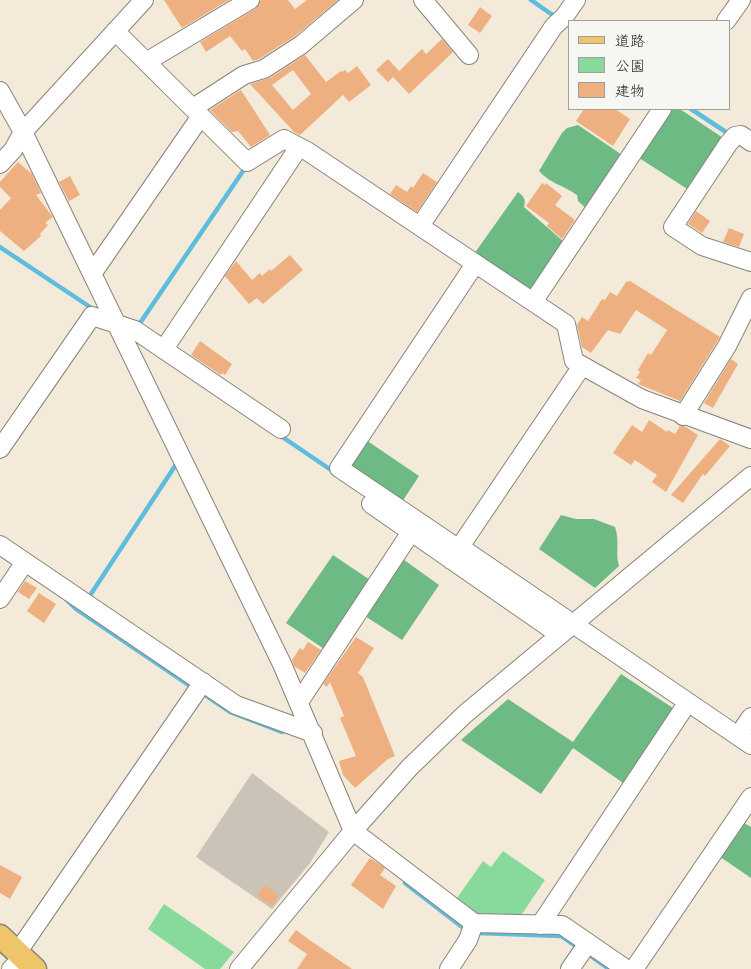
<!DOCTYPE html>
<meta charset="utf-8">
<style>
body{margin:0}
#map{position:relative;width:751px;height:969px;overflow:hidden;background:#f3ead9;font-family:Itim,"Klee One",sans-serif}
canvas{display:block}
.legend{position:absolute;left:568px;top:20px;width:162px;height:90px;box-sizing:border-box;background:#f6f6f2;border:1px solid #9f9f9c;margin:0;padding:6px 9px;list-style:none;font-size:15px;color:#1c1c1c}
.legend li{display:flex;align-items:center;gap:10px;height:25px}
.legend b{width:25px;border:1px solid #9f9f9c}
</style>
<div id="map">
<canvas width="751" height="969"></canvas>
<ul class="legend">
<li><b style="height:6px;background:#eec569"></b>道路</li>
<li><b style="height:14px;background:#88da9c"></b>公園</li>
<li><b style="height:14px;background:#eeb080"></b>建物</li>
</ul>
</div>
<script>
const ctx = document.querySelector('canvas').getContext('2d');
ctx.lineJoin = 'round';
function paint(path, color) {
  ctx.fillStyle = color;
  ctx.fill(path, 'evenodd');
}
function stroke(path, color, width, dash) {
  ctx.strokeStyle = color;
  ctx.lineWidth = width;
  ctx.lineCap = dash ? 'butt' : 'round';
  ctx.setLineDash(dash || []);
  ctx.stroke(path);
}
paint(new Path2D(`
 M252,773L329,832L310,863L272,909L196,857Z`), '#cbc3b8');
paint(new Path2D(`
 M503,851L545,880L520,917H475L455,901L483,861L491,867Z
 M164,904L234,952L220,969H205L148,929Z`), '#88da9c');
paint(new Path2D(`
 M668,109H680L726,140L692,192L636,156Z
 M578,125L625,157L589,211L578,201L577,195C565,186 549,183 539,171L562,133L567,128Z
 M518,192C524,197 526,199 524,207L564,242L530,293L474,254Z
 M363,438L419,476L400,505L343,467Z
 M561,515L576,519H594L615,527C620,541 615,553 619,566L595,588L539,549Z
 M333,555L373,582L327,651L286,623Z
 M400,557L439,585L402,640L362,614Z
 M621,674L676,710L626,785L573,748L541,794L461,740L508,699L573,742Z
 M739,820L751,827V878L716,854Z`), '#6eba84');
stroke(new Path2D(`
 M531,0L554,16
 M691,109L729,134
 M0,247L96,311
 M138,326L243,171
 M278,434L334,472
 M89,597L175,466
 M67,600L76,609L193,688
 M202,693L230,712L282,732
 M405,883L466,930
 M478,933L561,936L577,947
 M588,954L609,969`), '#5ebddc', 4.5);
paint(new Path2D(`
 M164,0H229L182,28Z
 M261,0H288L295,9L307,0H338L295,36L259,59L253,61L245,49L242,51L230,36L206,52L200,42L255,9Z
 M480,7L492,16L480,33L468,25Z
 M442,39L453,52L409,94L393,77L422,49L426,54Z
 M305,55L326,82L341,71L342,72L345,70L348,73L357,66L371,85L349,102L343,95L300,135L294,132L250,84L270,78ZM293,70L311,94L293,110L272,85Z
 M388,59L399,71L388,82L376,70Z
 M241,90L270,135L251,147L238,131L232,132L210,110Z
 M584,109H615L630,119L613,146L576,121Z
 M18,162L32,174L41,193L36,195L53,217L45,223L48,225L40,234L41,236L24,251L0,231V210L11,198L0,187V182Z
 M423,173L437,182L417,212L390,194L396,185L407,192L411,186L413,188Z
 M70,176L80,195L69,201L59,182Z
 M542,183L545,185L546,183L562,196L555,205L575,220L562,239L547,226L549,223L526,206Z
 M696,211L710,221L702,233L688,224Z
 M729,228L744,234L739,247L723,242Z
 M290,255L303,270L263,304L257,298L249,304L225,276L236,261L252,280L260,273L262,276L270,269L271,271Z
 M630,281L720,337L680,401L638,384L641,380L636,378L640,372L638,370L648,353L651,355L667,330L636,310L620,334L608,330L591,353L582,347L577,325L582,317L588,321L602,299L605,300L610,292L617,296L626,282Z
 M200,341L232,364L225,375L222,373L221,375L191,355Z
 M731,359L738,364L713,408L704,403Z
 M649,420L667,432L668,430L675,434L680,426H684L698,435L666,492L652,482L657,475L635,460L631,465L613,453L632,425L642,432Z
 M720,439L730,446L705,476L703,474L683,503L671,495Z
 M25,581L37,588L29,599L18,592Z
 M39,593L56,604L44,623L27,611Z
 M356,637L374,648L358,673L363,677L395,756L388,759L355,788L343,775L339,761L356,756L340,718L344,716L330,682L327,687L323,684Z
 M308,642L321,650L305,673L294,666L292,660L300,648L303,650Z
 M370,858L385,868L380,875L396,886L383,909L351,885Z
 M0,865L22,877L10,899L0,893Z
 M264,885L279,895L272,906L257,896Z
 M296,930L311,941L352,969H297L307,954L288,941Z`), '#eeb080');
const minor = new Path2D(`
 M423,0L469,55
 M726,21L741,0
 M115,31L247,162L284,139L307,151L566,324L574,361L642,399L751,439
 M146,62L250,0
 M0,91L23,132L282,664L353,831L474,923L562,925L626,969
 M193,108L244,75L264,69L301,45L354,0
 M751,142L741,135L735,136L728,144L673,227L702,246L751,262
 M0,164L13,150L23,132L144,0
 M420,226L554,26L564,17L576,0
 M92,274L201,116
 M533,302L662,109
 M164,349L299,147
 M683,416L727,346L751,298
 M0,449L92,316L135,330L281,429
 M371,504L560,635
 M0,545L236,705L313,733
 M460,547L751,745
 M459,549L339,468L475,264
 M451,560L582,366
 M0,599L25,562
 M299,702L411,532
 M738,736L751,717
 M540,925L688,702
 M17,953L203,682
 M11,969L22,958
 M239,969L353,831L410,767L465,714L751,476
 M449,969L468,940L474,923
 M570,969L588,943
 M634,969L751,797`);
const major = new Path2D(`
 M0,936L35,969`);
stroke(minor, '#88837a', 20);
stroke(major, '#88837a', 25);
stroke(minor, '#fff', 18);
stroke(major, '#eec569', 22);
</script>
